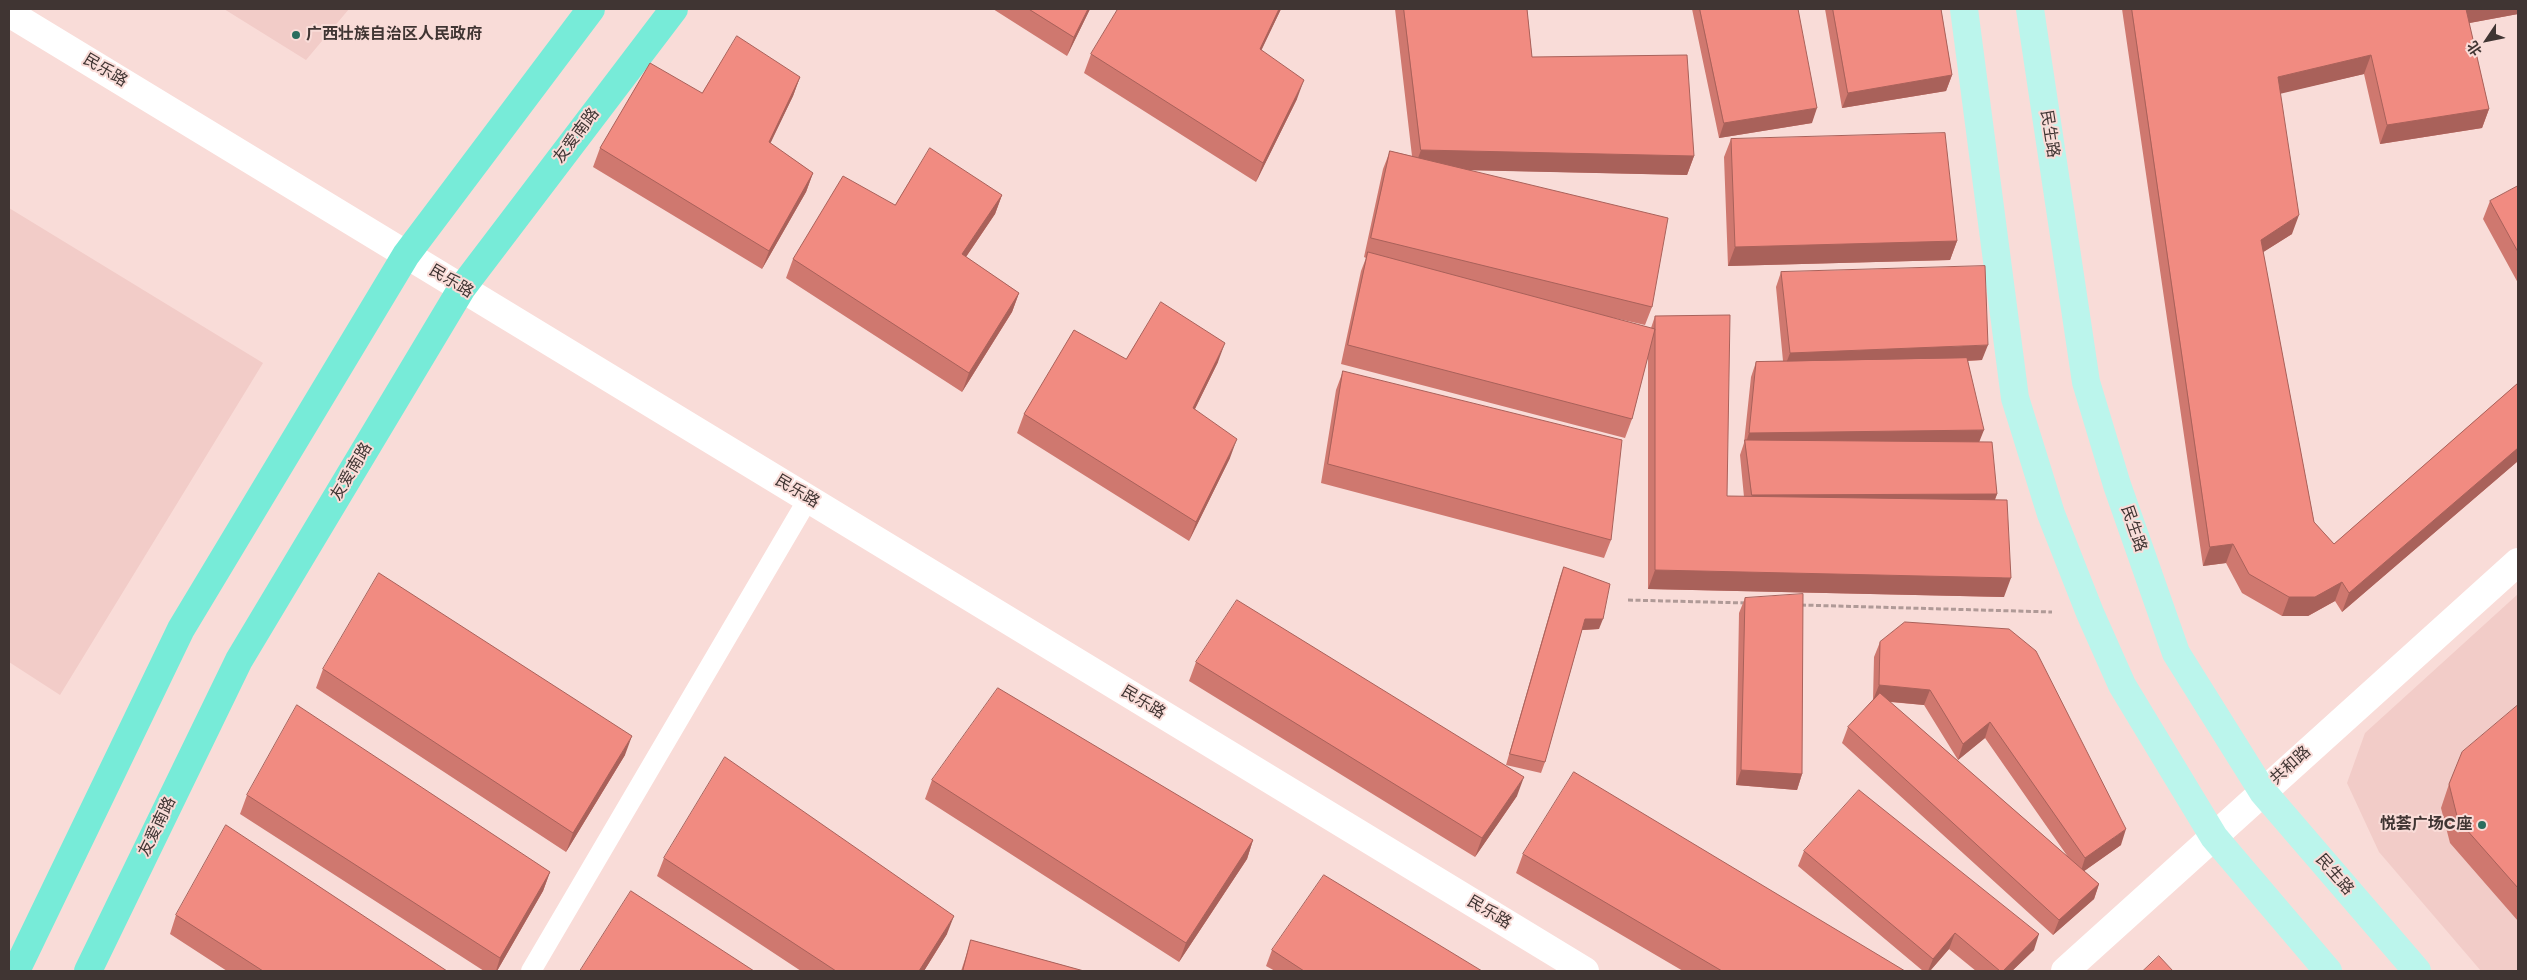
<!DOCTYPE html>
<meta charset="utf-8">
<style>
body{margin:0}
#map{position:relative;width:2527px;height:980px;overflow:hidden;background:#f9dcd8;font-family:Poppins,"Noto Sans SC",sans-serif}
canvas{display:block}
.frame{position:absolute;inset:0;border:10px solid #403533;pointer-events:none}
.north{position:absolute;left:2462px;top:15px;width:50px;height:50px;-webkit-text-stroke:4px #f9dcd8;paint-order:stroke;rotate:236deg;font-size:14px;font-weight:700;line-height:20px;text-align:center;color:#403533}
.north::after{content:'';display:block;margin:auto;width:18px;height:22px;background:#403533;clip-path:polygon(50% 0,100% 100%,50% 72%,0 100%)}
</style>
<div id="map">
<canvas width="2527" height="980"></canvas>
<div class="frame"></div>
<div class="north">北</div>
</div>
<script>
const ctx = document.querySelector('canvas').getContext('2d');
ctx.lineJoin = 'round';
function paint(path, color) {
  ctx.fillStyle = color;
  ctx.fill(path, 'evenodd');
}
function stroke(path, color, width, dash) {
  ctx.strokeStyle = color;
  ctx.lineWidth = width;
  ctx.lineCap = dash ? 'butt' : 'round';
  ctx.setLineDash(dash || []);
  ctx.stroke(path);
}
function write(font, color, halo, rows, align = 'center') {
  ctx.font = font + ' Poppins,"Noto Sans SC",sans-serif';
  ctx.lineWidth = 4;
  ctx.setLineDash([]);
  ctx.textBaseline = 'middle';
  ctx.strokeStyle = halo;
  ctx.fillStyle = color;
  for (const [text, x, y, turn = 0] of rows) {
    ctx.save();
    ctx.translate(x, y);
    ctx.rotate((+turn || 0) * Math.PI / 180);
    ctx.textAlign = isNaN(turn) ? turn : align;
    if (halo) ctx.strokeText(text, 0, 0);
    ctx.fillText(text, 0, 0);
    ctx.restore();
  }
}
paint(new Path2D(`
 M224,9H349L306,60Z
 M9,208L263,363L60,695L9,662Z
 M2518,594V971H2481L2379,852L2347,783L2365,733Z`), '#f2ccc8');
stroke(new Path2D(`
 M1628,600L1747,603
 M1801,605L2052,612`), '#b09a97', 3, [5, 2.5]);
stroke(new Path2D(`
 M531,971L808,499`), '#fff', 20);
stroke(new Path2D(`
 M9,13L1585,971
 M2065,971L2518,562`), '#fff', 28);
stroke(new Path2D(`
 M1964,9L2015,398L2051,514L2090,613L2122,685L2214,837L2328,971
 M2030,9L2086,382L2117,485L2176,653L2263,792L2417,971`), '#bbf5ec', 28);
stroke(new Path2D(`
 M16,971L181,629L406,255L591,9
 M88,971L239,660L462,288L674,9`), '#77ebd8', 28);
paint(new Path2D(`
 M993,9H1090L1067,56Z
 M1118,9H1281L1261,50L1297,99L1256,182L1084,73L1091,54Z
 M1395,9H1527L1532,57L1694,156L1687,175L1470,170L1652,307L1645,325L1610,317L1651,328L1655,316L1727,496L1744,497L1740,455L1744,443L1751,377L1756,362L1783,361L1776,287L1781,272L1982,360L1968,361L1979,442L1997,494L1995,500L2004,597L1648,589V356L1632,419L1625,438L1341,364L1361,271L1366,258L1364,257L1383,169L1390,151L1412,156Z
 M1692,9H1798L1812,123L1719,138Z
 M1825,9H1941L1952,75L1946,91L1842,108Z
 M2122,9H2518V14L2469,23L2489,109L2482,128L2380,144L2364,74L2280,93L2292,234L2263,252L2314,522L2334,544L2518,383V461L2342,612L2335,601L2308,616H2282L2242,593L2226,563L2203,566Z
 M800,77L793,96L770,143L813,173L806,192L762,269L593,167L600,148L702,93Z
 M1731,139L1957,241L1950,260L1728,266L1724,157Z
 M2518,186V283L2483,219L2490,201Z
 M1002,195L995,214L966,257L1019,293L1012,312L962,392L786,278L793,259L895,205Z
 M1126,359L1218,362L1195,409L1230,458L1189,541L1017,433L1024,414Z
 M1343,371L1611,540L1604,558L1321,483L1336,390Z
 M1564,567L1599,629L1582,630L1545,762L1541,773L1506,765L1560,577Z
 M1745,598L1802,774L1797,790L1736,785L1739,613Z
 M1905,622L2121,845L2084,871L2099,884L2094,899L2053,935L1842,743L1848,727L1873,700L1874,657L1880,642ZM1890,702L1924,705L1958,760L1985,738L2068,857Z
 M1196,662L1517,796L1475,857L1189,681Z
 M323,669L625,755L566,852L316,688Z
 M2518,705V921L2450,843L2441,808L2449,784Z
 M932,780L1253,840L1247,859L1179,962L925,799Z
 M247,795L550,872L543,891L497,971H484L240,814Z
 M1804,851L2034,950L2012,971H1976L1949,949L1930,971H1923L1798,866Z
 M1523,854L1905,971H1683L1516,873Z
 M664,858L947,934L924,971H801L657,876Z
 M176,915L447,971H227L170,934Z
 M971,940L1084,971H961L966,956Z
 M1272,950L1482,971H1275L1266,966Z`), '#cf786f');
paint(new Path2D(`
 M1088,9H1090L1067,56L1074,37Z
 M1279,9H1281L1253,68L1260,49Z
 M2465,9H2518V14L2459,25Z
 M2371,55L2364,74L2271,96L2278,77Z
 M1952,75L1946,91L1842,108L1848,93Z
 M800,77L793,96L762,161L769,142Z
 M1304,80L1297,99L1256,182L1263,163Z
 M1817,108L1812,123L1719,138L1724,123Z
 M2489,109L2482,128L2380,144L2387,125Z
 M1421,150L1694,156L1687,175L1414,169Z
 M813,173L806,192L762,269L769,251Z
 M1002,195L995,214L955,273L962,254Z
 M2299,215L2292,234L2254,258L2261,240Z
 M1957,241L1950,260L1728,266L1735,247Z
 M1019,293L1012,312L962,392L969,373Z
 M1225,343L1218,362L1186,427L1193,408Z
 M1988,345L1982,360L1784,369L1790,353Z
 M1984,430L1978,445L1746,443L1749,433Z
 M1237,439L1230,458L1189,541L1196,522Z
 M2518,448V461L2342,612L2349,593Z
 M1997,494L1991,509L1746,511L1752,495Z
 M2233,544L2226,563L2203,566L2210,547Z
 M1655,570L2011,578L2004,597L1648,589Z
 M2342,582L2335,601L2308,616H2282L2289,597Z
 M1585,619H1603L1599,629L1582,630Z
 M1879,685L1930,690L1924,705L1873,700Z
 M1990,722L1985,738L1958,760L1963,744Z
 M632,736L625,755L566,852L573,833Z
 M1741,770L1802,774L1797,790L1736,785Z
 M1524,777L1517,796L1475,857L1482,838Z
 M2126,829L2121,845L2080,874L2085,858Z
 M1253,840L1247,859L1179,962L1186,943Z
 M550,872L543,891L497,971H496L500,958Z
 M2099,884L2094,899L2053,935L2059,920Z
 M954,916L947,934L924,971H919Z
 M1955,933L1949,949L1930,971H1928L1933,959Z
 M2039,934L2034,950L2012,971H2003Z`), '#a9615a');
const building = new Path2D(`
 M1029,9H1088L1074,37Z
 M1118,9H1279L1260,49L1304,80L1263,163L1091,54Z
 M1404,9H1527L1532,57L1687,55L1694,156L1421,150Z
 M1700,9H1798L1817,108L1724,123Z
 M1833,9H1941L1952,75L1848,93Z
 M2132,9H2466L2489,109L2387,125L2371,55L2278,77L2299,215L2261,240L2314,522L2334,544L2518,383V448L2349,593L2342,582L2315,597H2289L2249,574L2233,544L2210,547Z
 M737,36L800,77L769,142L813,173L769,251L600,148L650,63L702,93Z
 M1945,133L1957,241L1735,247L1731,139Z
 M930,148L1002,195L962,254L1019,293L969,373L793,259L843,176L895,205Z
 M1390,151L1668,218L1652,307L1371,238Z
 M2518,186V252L2490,201Z
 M1368,252L1655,329V316L1730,315L1727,496L2007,500L2011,578L1655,570V329L1632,419L1348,345Z
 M1985,266L1988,345L1790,353L1781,272Z
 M1161,302L1225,343L1193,408L1237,439L1196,522L1024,414L1074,330L1126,359Z
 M1967,358L1984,430L1749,433L1756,362Z
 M1343,371L1622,440L1611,540L1328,464Z
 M1745,440L1992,442L1997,494L1752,495Z
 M1564,567L1610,584L1603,619H1585L1545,762L1510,754Z
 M379,573L632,736L573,833L323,669Z
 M1803,594L1802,774L1741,770L1745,598Z
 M1237,600L1524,777L1482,838L1196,662Z
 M1905,622L2009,629L2036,651L2126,829L2085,858L1990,722L1963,744L1930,690L1879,685L1880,642Z
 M998,688L1253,840L1186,943L932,780Z
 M1880,693L2099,884L2059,920L1848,727Z
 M297,705L550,872L500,958L247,795Z
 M2518,705V888L2458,820L2449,784L2462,752Z
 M725,757L954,916L919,971H836L664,858Z
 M1574,772L1905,971H1722L1523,854Z
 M1859,790L2039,934L2003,971H2000L1955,933L1933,959L1804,851Z
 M226,825L447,971H263L176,915Z
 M1324,875L1482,971H1304L1272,950Z
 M631,891L754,971H580Z
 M971,940L1084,971H963Z
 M2159,956L2173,971H2143Z`);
paint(building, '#f18b81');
stroke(building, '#a9615a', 1);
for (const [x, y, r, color] of [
 [296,35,5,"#2a6e5f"],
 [2482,825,5,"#2a6e5f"]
]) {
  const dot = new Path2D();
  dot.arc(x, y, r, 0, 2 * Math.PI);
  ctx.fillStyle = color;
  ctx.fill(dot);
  stroke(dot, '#f9dcd8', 2);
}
write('bold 16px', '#403533', '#f9dcd8', [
 ["广西壮族自治区人民政府",306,35],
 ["悦荟广场C座",2472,825,"right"]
], 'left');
write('16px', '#403533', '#f9dcd8', [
 ["民乐路",105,71,31],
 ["民生路",2049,134,81],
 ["友爱南路",577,136,-53],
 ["民乐路",451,282,31],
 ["友爱南路",352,472,-59],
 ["民乐路",797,492,31],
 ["民生路",2133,529,71],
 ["民乐路",1143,703,31],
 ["共和路",2291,766,-42],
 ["友爱南路",158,827,-64],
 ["民生路",2334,875,49],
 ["民乐路",1489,913,31]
]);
</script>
